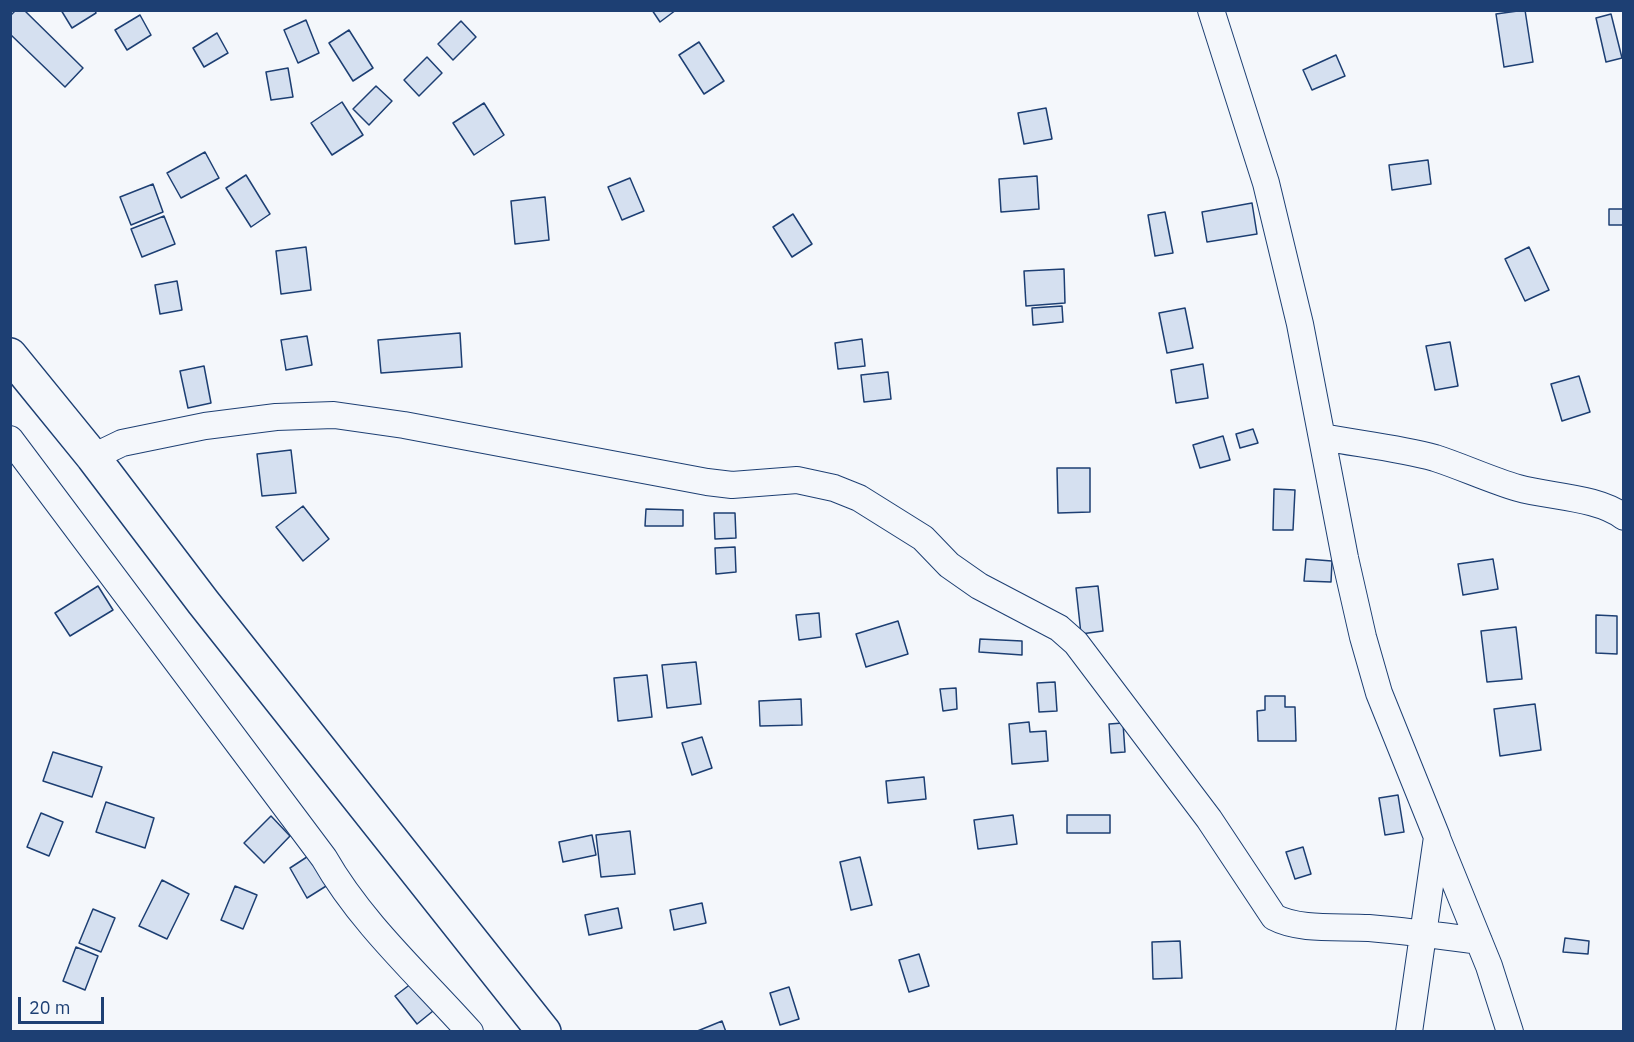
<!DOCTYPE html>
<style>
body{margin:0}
#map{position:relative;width:1634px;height:1042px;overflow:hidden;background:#f4f7fb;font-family:"IBM Plex Sans",sans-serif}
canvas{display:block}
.frame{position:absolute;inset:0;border:12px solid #1d3f73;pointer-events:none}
.scale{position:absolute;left:18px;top:997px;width:86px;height:27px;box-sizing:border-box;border:3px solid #1d3f73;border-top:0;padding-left:8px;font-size:18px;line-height:21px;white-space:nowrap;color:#1d3f73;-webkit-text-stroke:4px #f4f7fb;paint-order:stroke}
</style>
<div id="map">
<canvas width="1634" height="1042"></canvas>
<div class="frame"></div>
<div class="scale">20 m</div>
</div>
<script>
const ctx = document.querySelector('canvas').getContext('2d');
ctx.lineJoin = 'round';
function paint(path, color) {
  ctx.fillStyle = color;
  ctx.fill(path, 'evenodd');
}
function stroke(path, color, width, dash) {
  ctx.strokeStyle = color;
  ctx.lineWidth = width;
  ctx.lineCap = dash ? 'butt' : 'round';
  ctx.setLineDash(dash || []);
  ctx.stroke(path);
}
const building = new Path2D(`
 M16,10H24L83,68L65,87L10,34V16Z
 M61,10H95L96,13L72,28Z
 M652,10H676L660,22Z
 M1525,10L1533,62L1504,67L1496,14Z
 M1611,14L1622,58L1606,62L1596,18Z
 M140,15L151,35L127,50L115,30Z
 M306,20L319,53L298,63L284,30Z
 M461,21L476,37L453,60L438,44Z
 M349,30L373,68L353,81L329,43Z
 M217,33L228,53L204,67L193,48Z
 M699,42L724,81L704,94L679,55Z
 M1336,55L1345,76L1312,90L1303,70Z
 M427,57L442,73L419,96L404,80Z
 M288,68L293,97L271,100L266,72Z
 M376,86L392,101L369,125L353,109Z
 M342,102L363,135L332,155L311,123Z
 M484,103L504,135L474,155L453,123Z
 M1046,108L1052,139L1024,144L1018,113Z
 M205,152L219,178L181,198L167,173Z
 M1428,160L1431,184L1392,190L1389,165Z
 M246,175L270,214L251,227L226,188Z
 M1037,176L1039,209L1001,212L999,179Z
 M630,178L644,211L622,220L608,187Z
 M153,184L163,212L131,225L120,197Z
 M545,197L549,240L515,244L511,201Z
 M1252,203L1257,234L1207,242L1202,212Z
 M1609,209H1624V225H1609Z
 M1165,212L1173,253L1155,256L1148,215Z
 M793,214L812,244L792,257L773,227Z
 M164,216L175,244L142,257L131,229Z
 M306,247L311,290L281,294L276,251Z
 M1529,247L1549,290L1525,301L1505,259Z
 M1064,269L1065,303L1026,306L1024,271Z
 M177,281L182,310L160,314L155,285Z
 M1062,306L1063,322L1033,325L1032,308Z
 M1185,308L1193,348L1167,353L1159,313Z
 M460,333L462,367L381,373L378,340Z
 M307,336L312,365L286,370L281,340Z
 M862,339L865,366L838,369L835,343Z
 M1450,342L1458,386L1435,390L1426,346Z
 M1203,364L1208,398L1176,403L1171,370Z
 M204,366L211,403L188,408L180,371Z
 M888,372L891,399L864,402L861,375Z
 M1579,376L1590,412L1562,421L1551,384Z
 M1253,429L1258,443L1240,448L1236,434Z
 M1223,436L1230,460L1200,468L1193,445Z
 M291,450L296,493L262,496L257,454Z
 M1057,468H1090V512L1058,513Z
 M1274,489L1295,490L1293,530H1273Z
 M303,506L329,539L303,561L276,527Z
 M646,509L683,510V526H645Z
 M714,513H735L736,538L715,539Z
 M735,547L736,572L716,574L715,548Z
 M1306,559L1332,561L1331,582L1304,581Z
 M1493,559L1498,589L1463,595L1458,564Z
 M98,586L113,610L70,636L55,613Z
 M1098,586L1103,631L1081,634L1076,588Z
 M819,613L821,637L799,640L796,615Z
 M1596,615L1617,616V654L1596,653Z
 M898,621L908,654L866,667L856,634Z
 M1516,627L1522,679L1487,682L1481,631Z
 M980,639L1022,641V655L979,652Z
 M696,662L701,704L667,708L662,665Z
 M647,675L652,717L618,721L614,678Z
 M1055,682L1057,711L1039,712L1037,683Z
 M956,688L957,709L943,711L940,689Z
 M1265,696H1285V707H1295L1296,741H1258L1257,711L1265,710Z
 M801,699L802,725L760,726L759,701Z
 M1535,704L1541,750L1500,756L1494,709Z
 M1029,722L1030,732L1046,731L1048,761L1012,764L1009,724Z
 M1123,723L1125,752L1111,753L1109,724Z
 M702,737L712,768L692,775L682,743Z
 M53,752L102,767L92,797L43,781Z
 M924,777L926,799L888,803L886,781Z
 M1398,795L1404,832L1385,835L1379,798Z
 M106,802L154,818L145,848L96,832Z
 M41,813L63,822L49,856L27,847Z
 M1013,815L1017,844L978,849L974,820Z
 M1067,815H1110V833H1067Z
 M271,816L290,836L264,863L244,843Z
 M630,831L635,874L601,877L596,835Z
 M592,835L596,855L563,862L559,842Z
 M1303,847L1311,874L1295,879L1286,852Z
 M313,853L331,883L307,898L290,868Z
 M860,857L872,905L851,910L840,862Z
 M162,880L189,894L167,939L139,926Z
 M235,886L257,895L243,929L221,920Z
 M702,903L706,923L674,930L670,910Z
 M618,908L622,928L589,935L585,915Z
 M93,909L115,918L101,952L79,943Z
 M1565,938L1589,941L1588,954L1563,952Z
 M1180,941L1182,978L1153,979L1152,942Z
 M76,947L98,956L85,990L63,981Z
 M919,954L929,986L909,992L899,960Z
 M412,983L433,1011L417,1024L395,996Z
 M789,987L799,1019L780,1025L770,993Z
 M722,1021L726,1032H695Z`);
paint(building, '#d5e0f0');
stroke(building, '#1d3f73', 1.5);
const minor = new Path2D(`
 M1211,10L1266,183L1300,324L1345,558L1363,637L1379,693L1437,837L1409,1032
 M1322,437C1359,444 1399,448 1435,458C1463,467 1490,480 1518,488C1550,497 1598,497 1624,517
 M10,439L324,858C361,923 420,976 470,1032
 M93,457L122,443L205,426L276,417L334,415L404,425L707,482L732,485L797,480L834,488L859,498L923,538L949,565L979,586L1059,628L1076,643L1209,819L1274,917C1300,931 1340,926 1369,928C1406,931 1443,936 1479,941
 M1437,838L1489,966L1510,1032`);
const primary = new Path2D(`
 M10,355L93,457L203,602L544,1032`);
stroke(minor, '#1d3f73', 28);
stroke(primary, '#1d3f73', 36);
stroke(minor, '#f4f7fb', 26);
stroke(primary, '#f4f7fb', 33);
</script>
